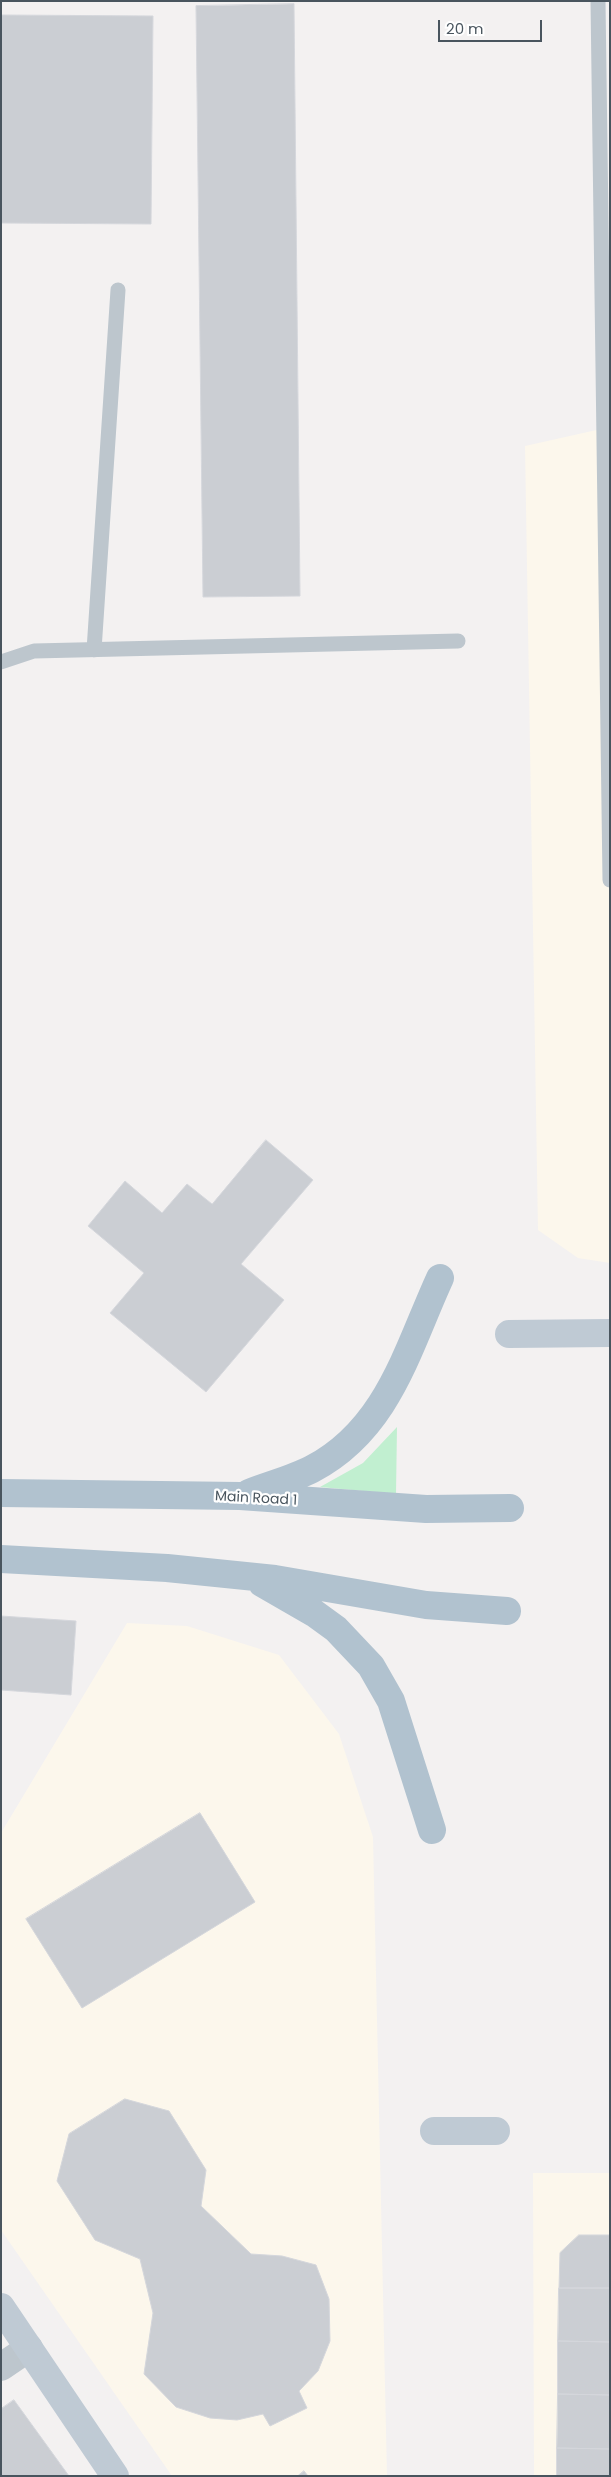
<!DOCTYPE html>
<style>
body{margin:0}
#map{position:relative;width:611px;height:2477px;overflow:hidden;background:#f3f1f1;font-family:Poppins,sans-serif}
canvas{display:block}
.frame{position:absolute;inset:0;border:2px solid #49555e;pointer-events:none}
.scale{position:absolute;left:438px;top:20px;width:104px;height:22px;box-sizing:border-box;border:2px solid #49555e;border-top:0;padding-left:6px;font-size:15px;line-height:18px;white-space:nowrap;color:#49555e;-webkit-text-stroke:4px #fff;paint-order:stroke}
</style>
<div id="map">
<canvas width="611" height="2477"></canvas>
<div class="frame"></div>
<div class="scale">20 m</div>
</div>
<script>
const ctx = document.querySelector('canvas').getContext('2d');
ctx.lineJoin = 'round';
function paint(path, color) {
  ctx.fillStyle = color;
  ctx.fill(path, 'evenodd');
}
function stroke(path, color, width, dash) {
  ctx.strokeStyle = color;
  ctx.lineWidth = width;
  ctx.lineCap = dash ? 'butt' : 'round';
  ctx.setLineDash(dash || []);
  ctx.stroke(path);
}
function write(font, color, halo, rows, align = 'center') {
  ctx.font = font + ' Poppins,sans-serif';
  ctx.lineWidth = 4.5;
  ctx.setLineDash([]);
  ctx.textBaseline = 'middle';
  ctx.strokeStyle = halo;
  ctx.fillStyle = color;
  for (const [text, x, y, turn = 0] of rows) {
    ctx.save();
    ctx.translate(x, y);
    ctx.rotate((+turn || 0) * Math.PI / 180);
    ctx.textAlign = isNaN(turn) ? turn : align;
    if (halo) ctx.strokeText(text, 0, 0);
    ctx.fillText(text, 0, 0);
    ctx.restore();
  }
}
paint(new Path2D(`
 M610,427V1263L578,1258L538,1230L525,446Z
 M127,1623L187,1626L279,1655L339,1734L373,1837L387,2476H172L1,2230V1833Z
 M533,2173H610V2476H534Z`), '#fcf7ec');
paint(new Path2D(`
 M397,1427L396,1494L320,1487L363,1463Z`), '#c1efd0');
const building = new Path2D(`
 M294,4L300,596L203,597L196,6Z
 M1,15L153,16L151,224L1,223Z
 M266,1140L313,1180L241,1264L284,1300L206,1392L110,1313L144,1273L88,1226L125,1181L162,1213L187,1184L212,1204Z
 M1,1616L76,1621L71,1695L1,1690Z
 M200,1813L255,1902L82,2008L26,1919Z
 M125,2099L169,2111L206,2170L201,2206L251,2254L282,2256L316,2265L329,2299L330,2341L318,2371L299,2391L307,2408L270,2426L263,2414L237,2420L210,2418L176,2407L144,2374L153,2313L140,2259L95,2240L57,2181L69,2134Z
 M579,2235H610V2288H559L560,2253Z
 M559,2288H610V2342L558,2341Z
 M558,2341L610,2342V2395L558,2394Z
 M558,2394L610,2395V2449L557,2448Z
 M14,2400L69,2476H1V2409Z
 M557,2448L610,2449V2476H557Z
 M304,2471L308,2476H298Z`);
paint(building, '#cbced3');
stroke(building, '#d5d7dc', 1);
stroke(new Path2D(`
 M598,1L610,880
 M94,650L118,290
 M1,662L34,651L458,641`), '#bdc6cd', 15);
stroke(new Path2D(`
 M1,2367L29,2348`), '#bdc6cd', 28);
stroke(new Path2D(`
 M509,1334L610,1333
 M434,2131H496
 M1,2307L115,2476`), '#bfcad4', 28);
stroke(new Path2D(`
 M1,1493L240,1496L426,1509L510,1508
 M249,1493C269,1485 293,1479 312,1469C388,1429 407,1350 440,1278
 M1,1559L167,1568L275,1579L426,1605L507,1611
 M262,1583L314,1613L336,1629L371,1666L391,1701L432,1830`), '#b1c2cf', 28);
write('14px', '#49555e', '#fff', [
 ["Main Road 1",256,1499,3]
]);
</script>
